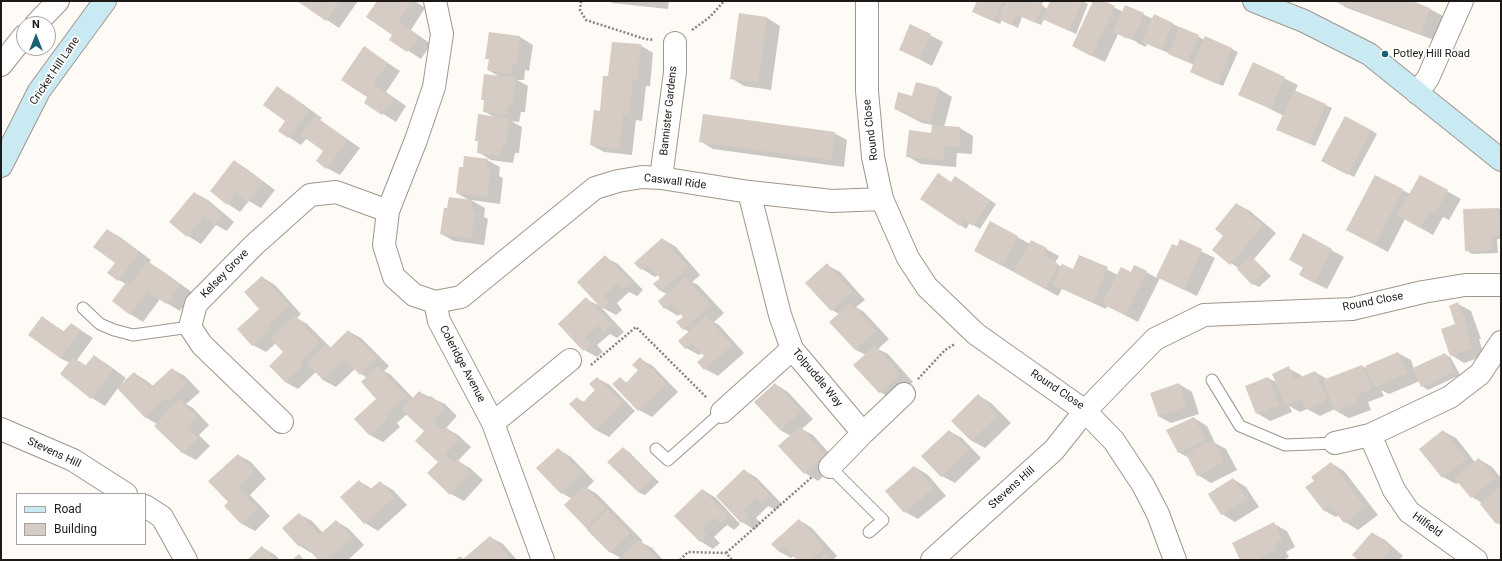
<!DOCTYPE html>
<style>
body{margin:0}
#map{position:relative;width:1502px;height:561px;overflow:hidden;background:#fefaf6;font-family:Roboto,sans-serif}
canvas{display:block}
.frame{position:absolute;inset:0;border:2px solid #1d1916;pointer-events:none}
.legend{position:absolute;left:16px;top:493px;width:130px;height:52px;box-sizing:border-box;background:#fff;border:1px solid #a5a3a2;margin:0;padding:5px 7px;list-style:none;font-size:12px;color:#1d1916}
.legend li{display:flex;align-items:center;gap:8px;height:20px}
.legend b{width:20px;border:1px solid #a5a3a2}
.north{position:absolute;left:16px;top:16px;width:40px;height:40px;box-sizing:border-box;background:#fff;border:1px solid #a5a3a2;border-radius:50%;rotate:0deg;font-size:11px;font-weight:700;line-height:16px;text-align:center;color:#1d1916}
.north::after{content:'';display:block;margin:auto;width:14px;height:18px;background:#1b6072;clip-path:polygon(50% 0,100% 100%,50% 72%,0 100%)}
</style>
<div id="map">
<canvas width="1502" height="561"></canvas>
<div class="frame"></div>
<ul class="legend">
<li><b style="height:5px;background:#caeaf3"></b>Road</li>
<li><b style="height:11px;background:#d7ccc3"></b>Building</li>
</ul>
<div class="north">N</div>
</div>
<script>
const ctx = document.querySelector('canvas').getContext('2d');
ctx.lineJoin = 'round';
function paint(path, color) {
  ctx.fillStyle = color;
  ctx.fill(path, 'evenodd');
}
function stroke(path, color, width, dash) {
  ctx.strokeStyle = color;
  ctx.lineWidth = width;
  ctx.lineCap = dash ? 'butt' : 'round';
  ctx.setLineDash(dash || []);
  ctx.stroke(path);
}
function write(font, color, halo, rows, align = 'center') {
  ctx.font = font + ' Roboto,sans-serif';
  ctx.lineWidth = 3.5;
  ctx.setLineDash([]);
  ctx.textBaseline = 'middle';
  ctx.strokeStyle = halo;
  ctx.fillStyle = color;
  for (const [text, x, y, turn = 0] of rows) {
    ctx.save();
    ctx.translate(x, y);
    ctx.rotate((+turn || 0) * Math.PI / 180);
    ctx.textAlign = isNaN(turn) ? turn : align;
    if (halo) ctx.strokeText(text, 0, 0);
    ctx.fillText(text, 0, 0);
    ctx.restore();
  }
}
paint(new Path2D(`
 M299,1H358L339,28Z
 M379,1H415L425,8L411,30L431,44L421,59L390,39L394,35Z
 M609,1H669L668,9L612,3Z
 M978,1H1044L1041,5L1048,9L1051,1H1082L1088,4L1076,34L1044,19L1041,25L1022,17L1018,28L1002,20L1000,24L979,15Z
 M1094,1H1102L1123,12L1126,6L1153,19L1173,24L1205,40L1232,49L1238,52L1223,86L1191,72L1194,65L1147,43L1146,47L1137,43V42L1127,37V39L1118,34L1105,62L1086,53Z
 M1335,1H1409L1430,9L1443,16L1434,40L1347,8Z
 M740,14L767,18L780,26L771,90L744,86L731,78Z
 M930,35L943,42L932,66L900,49Z
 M520,37L533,45L529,71L525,70L524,80H517L528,86L525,112H521L519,122L511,121L522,127L519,153H515L513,163L491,160L478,152L479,142L476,140L495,118L484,111L485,101L482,99L500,77L488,70L490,60L486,58Z
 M640,45L653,53L650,86H646L642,121L636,120L632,155L604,152L591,145L609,77Z
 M365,48L400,71L386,92L406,106L396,122L365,102L368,97Z
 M1253,63L1298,85L1295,91L1332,108L1315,146L1284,133V116L1240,94Z
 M277,88L290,95L322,118L320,120L360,148L340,175L327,168L325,151L307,138L301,145L279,131L286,121Z
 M939,89L952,97L944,127L960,128L973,136L972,154L957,153L956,167L921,164L907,156L932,134L933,125L922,123L895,109L913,97Z
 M1371,130L1377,134L1354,177L1329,164Z
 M834,133L847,140L844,167L713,149L700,141Z
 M487,160L500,167L499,176L503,178L500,204L471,200L485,208L484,217L488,219L484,245L454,241L441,234L470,201L457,193Z
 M234,161L247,169L275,190L261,208L249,201L240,212L228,204Z
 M1375,176L1410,194L1420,176L1461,199L1449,220L1443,217L1433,235L1405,219L1388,252L1347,230Z
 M962,181L996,204L980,229L970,223L966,229L960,225L951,183Z
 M195,193L208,200L234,222L227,231L216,225L201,244L188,236L171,222Z
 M1237,204L1250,211L1276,233L1254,259L1271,276L1259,287L1253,284L1238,268L1213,250L1225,236Z
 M1499,209L1501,210V239H1497L1498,253L1472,254L1466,250Z
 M990,222L1030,244L1046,249L1059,256L1055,263L1062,267L1073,270L1080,256L1118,275L1146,272L1157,278L1172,245L1177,247L1180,241L1215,258L1197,296L1160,278L1138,322L1107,306L1106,309L1062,289L1058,296L988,258Z
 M107,230L120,237L151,260L149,263L161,270L193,293L180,311L160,299L143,322L130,314L126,284L119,280L116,263Z
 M663,239L676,247L700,275L692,282L698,285L724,313L714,322L719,325L744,353L718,376L705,369V356L702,353L699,355L686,348L689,332L684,329V317L681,313L678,316L665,308L659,301L667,294L661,291L655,284L661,278L658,275L655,277L642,269L636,263Z
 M1331,250L1344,257L1327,289L1313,282L1304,268L1290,260Z
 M605,257L618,264L643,290L637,296L629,292L617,303L622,310L616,315L603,308Z
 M827,265L840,272L865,300L856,307L864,312L889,339L878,349L888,354L913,382L893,400L880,392L866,355L856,350L831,322L839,314L832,310Z
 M262,277L275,285L301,314L297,318L307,324L331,348L348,331L361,338L389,366L384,371L391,375L413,398L419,392L445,404L457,416L446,428L458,435L471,447L458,461L470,468L483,480L464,501L451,494L439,462L425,431L407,414L397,423L400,427L383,442L370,435L355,419L377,399L367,378L355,369L336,387L323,380L316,372L298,389L285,382L284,352L276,343L266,352L253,345L260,309Z
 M586,299L600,306L624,332L617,338L610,334L597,345L603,352L597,357L584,350Z
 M1458,304L1471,311L1481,339H1479L1484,356L1464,363L1451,355Z
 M42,317L65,332L71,324L93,338L77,360L87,366L94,356L107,364L126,378L122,383H123L134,373L147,381L153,386L172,369L185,376L200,392L186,404L193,408L209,425L199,435L210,446L196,460L183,453L155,426L157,424L145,417L118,388L105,406L92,398L70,363L60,358Z
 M1398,353L1411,360L1414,369L1445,354L1451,358L1460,375L1428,390L1422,386L1420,381L1389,394L1381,390L1384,396L1368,402L1371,410L1349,418L1336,411L1335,409L1320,416L1307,409L1300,412L1289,406L1292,412L1270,421L1257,413L1268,378L1278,383L1288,368L1301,375L1302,377L1315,372L1327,379L1362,366L1368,369Z
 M640,359L653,366L678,392L652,417L639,410L620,378L627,383L640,370Z
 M597,378L610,385L635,411L609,437L596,430L571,404L577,398L584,402L597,390Z
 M775,384L788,392L813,419L802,429L813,435L838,463L818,481L805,473L791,436L780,430Z
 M1179,384L1192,392L1199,414L1171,423L1158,416Z
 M978,395L991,403L1011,423L985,448L972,441L952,421Z
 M1194,418L1207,426L1215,443L1226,449L1237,470L1211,483L1198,475L1189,458L1178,452Z
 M949,431L962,438L981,458L955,483L942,476Z
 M1443,431L1456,438L1475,462L1479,459L1492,467L1501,478V525L1497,523L1482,503L1472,497L1459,482L1456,484L1443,477Z
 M623,448L629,452L659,482L645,495L638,492Z
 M558,449L571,457L594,481L587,488L597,494L643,541L641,542L652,548L663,560H619L621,558L610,552L586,528L572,499L562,493Z
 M238,455L251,462L266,479L250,495L270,516L255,531L242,524L225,506L229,502Z
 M1331,463L1344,471L1378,515L1358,530L1345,522L1339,515L1336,517L1323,510L1315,481Z
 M915,467L928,475L946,496L918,519L905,512Z
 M744,470L757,478L782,504L776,510L768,506L756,518L761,523L755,530L742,522Z
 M1233,479L1246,487L1259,507L1235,522L1222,514Z
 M359,481L372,489L380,482L393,490L407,505L378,531L365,523Z
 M703,490L716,498L740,524L734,530L727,525L714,537L720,543L713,549L700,541Z
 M299,514L312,521L323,533L336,521L349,529L364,545L348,560H319L313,554L300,546Z
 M799,520L812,528L837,556L834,559L836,560H797L794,556L791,558L778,551Z
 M1274,524L1287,531L1295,547L1286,552L1289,557L1283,560H1241Z
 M1372,533L1385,540L1403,556L1399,560H1360Z
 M490,537L503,544L517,560H457L460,557L465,559Z
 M262,547L275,555L280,560H248Z`), '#0003');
paint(new Path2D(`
 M297,1H340L326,21Z
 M377,1H412L398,21L419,36L407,52L389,40L392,35L366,17Z
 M977,1H1003L993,21L972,12Z
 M1006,1H1036L1043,5L1035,23L1016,14L1011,25L998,19Z
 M1050,1H1082L1069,31L1042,19Z
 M1093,1H1104L1115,6L1091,56L1072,46Z
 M1333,1H1412L1430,8L1421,34Z
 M1125,5L1144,13L1132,40L1113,32Z
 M739,13L767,17L758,83L730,79Z
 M1154,14L1173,23L1161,50L1142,42Z
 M910,24L931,34L919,59L899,50Z
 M1180,27L1199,35L1187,62L1168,54Z
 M489,32L520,36L516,64L512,63L511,74L487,70L489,59H485Z
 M1205,36L1232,48L1217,84L1190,72Z
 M612,42L641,44L637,80L633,79L629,114H623L619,149L590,145L594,110L600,111L603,76H608Z
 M364,46L388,63L373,84L394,98L382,115L364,103L367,97L341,80Z
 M1253,62L1285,77L1271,109L1238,95Z
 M484,74L516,78L512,105H508L506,115L483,112L484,100H481Z
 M916,82L939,88L930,122L908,116L909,113L894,109L898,92L912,96Z
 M277,86L309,110L288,138L278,131L285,121L263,105Z
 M1294,90L1326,104L1309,143L1276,130Z
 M478,114L509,119L506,146H502L500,156L477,153L478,141H475Z
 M703,114L835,132L831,160L699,142Z
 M315,116L347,140L326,169L316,161L323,151L301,135Z
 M1345,116L1371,130L1348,175L1321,161Z
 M932,125L960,127L959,147L944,146L943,160L906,157L909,130L931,133Z
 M464,156L488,159L486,169L490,170L487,197L456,193L459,167H463Z
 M234,160L263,182L248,202L236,193L227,205L210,191Z
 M938,173L951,182L955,176L990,200L973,226L964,220L960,226L920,199Z
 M1375,175L1403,189L1375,245L1346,230Z
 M1420,175L1448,190L1435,213L1430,210L1420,228L1397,215Z
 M194,192L222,214L214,224L204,216L187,237L169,222Z
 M449,197L472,200L471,210L475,211L471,238L440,234L444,208H447Z
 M1236,203L1263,225L1230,265L1212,250L1223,236L1215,229Z
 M1499,208L1500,235L1491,236L1492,250L1465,251L1463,209Z
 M990,221L1018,236L1002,266L974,251Z
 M107,229L139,252L118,281L107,273L115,263L93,247Z
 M1303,233L1332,249L1314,283L1299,275L1303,267L1289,260Z
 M662,238L688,267L660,291L653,284L660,278L648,265L641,270L634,263Z
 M1180,239L1202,249L1184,290L1156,277L1172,244L1177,246Z
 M1031,240L1047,248L1043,255L1058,264L1045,289L1014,272Z
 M605,255L631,282L623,289L617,283L604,296L610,302L602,309L577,282Z
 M1079,255L1108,267L1093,302L1053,285L1062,264L1073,269Z
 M1250,256L1265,271L1252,285L1237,269Z
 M148,261L180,285L166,304L148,291L130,315L112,301L127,281L131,284Z
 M827,263L852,292L831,311L805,283Z
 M1134,265L1147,271L1125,315L1102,304L1121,267L1131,272Z
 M262,276L289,306L268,325L271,329L252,346L237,329L259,309L244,292Z
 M685,277L711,305L683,330L676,322L683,317L671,304L664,309L658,301Z
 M586,297L611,324L604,331L598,325L585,338L591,344L583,351L558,324Z
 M1458,302L1469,331L1466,332L1472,348L1450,356L1441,329L1455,324L1449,306Z
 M851,303L876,331L855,350L829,322Z
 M294,315L320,343L300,362L303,365L285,382L269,366L283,352L270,338Z
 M42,316L63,332L71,323L81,330L60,358L28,335Z
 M706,316L732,345L704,370L697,362L704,356L692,343L685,349L678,341Z
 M348,330L377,358L360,375L344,359L323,380L307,364L325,346L328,350Z
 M875,346L900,374L879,393L853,365Z
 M1398,352L1407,373L1375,387L1365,366Z
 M1445,353L1454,372L1421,387L1413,368Z
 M94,355L113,370L91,399L60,374L73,357L85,366Z
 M640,357L666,384L638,411L612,384L620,377L626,383L638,370L632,365Z
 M1362,365L1371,389L1356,395L1358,403L1335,411L1323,380Z
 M378,366L406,396L384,415L388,419L369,435L354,419L376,399L361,382Z
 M1289,366L1294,380L1315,371L1327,399L1306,409L1301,399L1286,405L1272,374Z
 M172,368L187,384L169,401L165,398L145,418L117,388L134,372L150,388Z
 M597,377L623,403L595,430L569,404L577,397L583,403L589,396L595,390L589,384Z
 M1268,377L1279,405L1256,414L1245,386Z
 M775,383L801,411L780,430L754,402Z
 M1179,383L1186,407L1158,416L1150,393Z
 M419,391L428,399L431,396L445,408L433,421L442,430L445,426L459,440L445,454L454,463L457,459L471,472L450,495L427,473L438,462L415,441L424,431L401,410Z
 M978,394L998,415L971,441L951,421Z
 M179,399L197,417L187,427L198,438L182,453L154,426Z
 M1194,417L1205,439L1178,453L1166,430Z
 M800,426L825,455L804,474L778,446Z
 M949,430L969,450L941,477L921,456Z
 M1443,430L1466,459L1442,478L1419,449Z
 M1213,440L1224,462L1197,476L1186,454Z
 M623,447L653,478L638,492L607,462Z
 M558,448L582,473L561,494L536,468Z
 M238,454L254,471L238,487L258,509L241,524L224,506L228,502L208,481Z
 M1479,458L1495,478L1471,498L1454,478Z
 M1331,462L1365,507L1344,523L1330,505L1323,510L1305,487L1314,481L1311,477Z
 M914,466L933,488L904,513L885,491Z
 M744,469L770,496L762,503L756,497L743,510L749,516L741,523L716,496Z
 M1233,478L1247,499L1221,515L1208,494Z
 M359,480L368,491L380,481L394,498L364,524L340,497Z
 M584,486L606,508L586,528L564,505Z
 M1501,486V520L1496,524L1480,504Z
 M702,489L728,516L720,523L715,517L702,529L707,535L700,542L674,516Z
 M607,510L630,533L610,553L587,530Z
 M299,513L319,535L336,520L352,537L327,560H318L303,543L299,547L282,528Z
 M799,519L824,548L811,560H797L784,546L778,551L771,544Z
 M1274,522L1282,540L1274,544L1277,550L1259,558L1260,560H1240L1232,543Z
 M1372,532L1391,548L1380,560H1358L1352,555Z
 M490,536L509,557L506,560H455L460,556L463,559Z
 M639,540L658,560H617Z
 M262,546L274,560H247Z
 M826,553L832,560H818Z
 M299,554L304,560H292Z`), '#d7ccc3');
const lane = new Path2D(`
 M83,308L100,324L114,330L133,335L190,327
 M1212,380L1240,426L1285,445L1335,443
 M656,449L668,460L722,412
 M830,467L883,520L869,532`);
const street = new Path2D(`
 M435,1L442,34L434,87L416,140L388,211L384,245L394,277L414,295L435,302L439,321L493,423L543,560
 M867,1V91L873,157L882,199L908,258L927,287L976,334L1085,411L1114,441L1143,485L1158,514L1175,560
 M36,24L58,1
 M1,65L24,36
 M1417,93L1428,78L1462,1
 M661,178L675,72V43
 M749,192L780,315L792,349L863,433L904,394
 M435,302L461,297L595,188L618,181L642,177L661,178L749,192L832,201L882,199
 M722,412L792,349
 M282,422L202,345L190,327L196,304L254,245L310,195L336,192L388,211
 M493,423L570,360
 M1,429L73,460L126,494
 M1370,435L1394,490L1409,512L1476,560
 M1335,443L1370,435L1450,397L1480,374L1501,342
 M830,467L863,433
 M145,506L162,517L186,560
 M932,560L1054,450L1085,411L1155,339L1204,315L1352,309L1423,292L1465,285H1501`);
const secondary = new Path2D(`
 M1254,1L1304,21L1369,54L1501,160
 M1,166L39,91L105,1`);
stroke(lane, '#a0968e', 13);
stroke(street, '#a0968e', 24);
stroke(secondary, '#a0968e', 24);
stroke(new Path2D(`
 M581,1L580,10L586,20L645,39L654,40
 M692,30L710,17L724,1
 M591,365L636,327L707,398
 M918,379L945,350L955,344
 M726,553L812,477
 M680,560L688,552L726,553L732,560`), '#87837f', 2.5, [2, 2]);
stroke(lane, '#fff', 11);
stroke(street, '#fff', 22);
stroke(secondary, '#caeaf3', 22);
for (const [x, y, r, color] of [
 [1385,54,4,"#1b6072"]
]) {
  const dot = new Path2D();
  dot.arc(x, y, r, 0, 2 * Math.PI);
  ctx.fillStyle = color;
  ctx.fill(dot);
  stroke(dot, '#fff', 1.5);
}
write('11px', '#1d1916', '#fff', [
 ["Potley Hill Road",1393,54]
], 'left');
write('11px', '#1d1916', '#fff', [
 ["Cricket Hill Lane",55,71,-56],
 ["Bannister Gardens",669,111,-84],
 ["Round Close",871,130,-97],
 ["Caswall Ride",675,182,7],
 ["Kelsey Grove",225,274,-46],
 ["Round Close",1373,302,-11],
 ["Coleridge Avenue",462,364,62],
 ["Tolpuddle Way",817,378,50],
 ["Round Close",1057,390,34],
 ["Stevens Hill",54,453,25],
 ["Stevens Hill",1012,488,-42],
 ["Hilfield",1427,525,36]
]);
</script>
